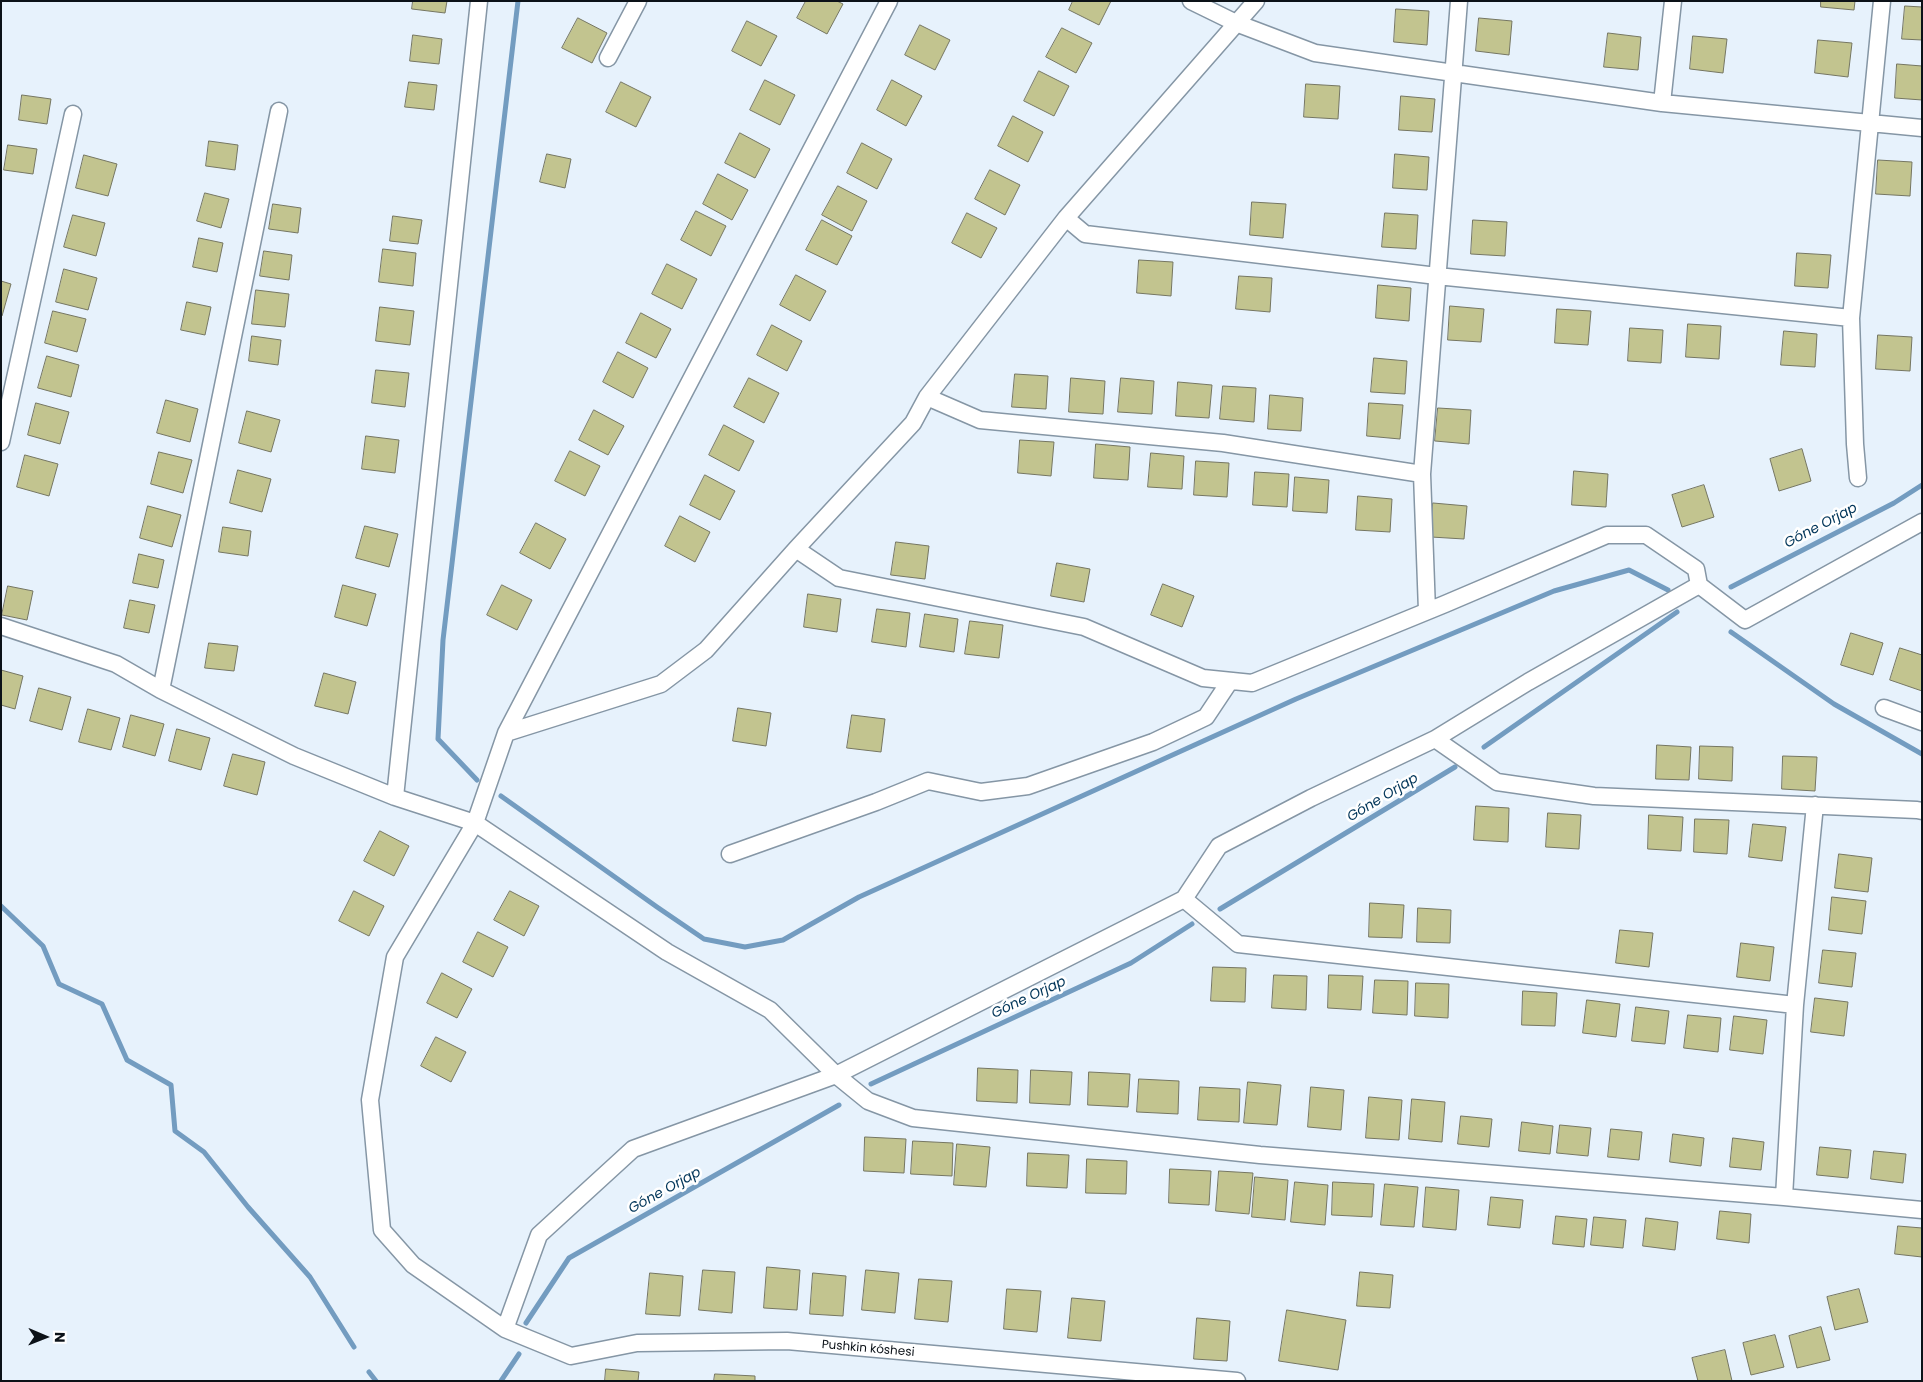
<!DOCTYPE html>
<meta charset="utf-8">
<style>
body{margin:0}
#map{position:relative;width:1923px;height:1382px;overflow:hidden;background:#e7f2fc;font-family:Poppins,sans-serif}
canvas{display:block}
.frame{position:absolute;inset:0;border:2px solid #0c1218;pointer-events:none}
.north{position:absolute;left:20px;top:1312px;width:50px;height:50px;-webkit-text-stroke:4px #fff;paint-order:stroke;rotate:91deg;font-size:14px;font-weight:700;line-height:20px;text-align:center;color:#0c1218}
.north::after{content:'';display:block;margin:auto;width:18px;height:22px;background:#0c1218;clip-path:polygon(50% 0,100% 100%,50% 72%,0 100%)}
</style>
<div id="map">
<canvas width="1923" height="1382"></canvas>
<div class="frame"></div>
<div class="north">N</div>
</div>
<script>
const ctx = document.querySelector('canvas').getContext('2d');
ctx.lineJoin = 'round';
function stroke(path, color, width, dash) {
  ctx.strokeStyle = color;
  ctx.lineWidth = width;
  ctx.lineCap = dash ? 'butt' : 'round';
  ctx.setLineDash(dash || []);
  ctx.stroke(path);
}
function paint(path, color) {
  ctx.fillStyle = color;
  ctx.fill(path, 'evenodd');
}
function write(font, color, halo, rows, align = 'center') {
  ctx.font = font + ' Poppins,sans-serif';
  ctx.lineWidth = 5;
  ctx.setLineDash([]);
  ctx.textBaseline = 'middle';
  ctx.strokeStyle = halo;
  ctx.fillStyle = color;
  for (const [text, x, y, turn = 0] of rows) {
    ctx.save();
    ctx.translate(x, y);
    ctx.rotate((+turn || 0) * Math.PI / 180);
    ctx.textAlign = isNaN(turn) ? turn : align;
    if (halo) ctx.strokeText(text, 0, 0);
    ctx.fillText(text, 0, 0);
    ctx.restore();
  }
}
stroke(new Path2D(`
 M1731,587L1894,503L1922,485
 M1731,632L1834,704L1922,754
 M1484,747L1677,612
 M477,780L438,739L443,640L518,1
 M501,796L657,907L704,939L745,947L783,940L859,897L1296,699L1554,591L1629,570L1668,590
 M1,906L43,946L59,984L102,1004L127,1060L171,1085L175,1131L204,1152L248,1207L310,1277L354,1347
 M1220,909L1455,767
 M871,1084L1131,963L1192,924
 M526,1323L569,1258L839,1105
 M369,1372L376,1381
 M501,1381L519,1354`), '#739cc0', 5);
const building = new Path2D(`
 M413,1H447L445,13L412,9Z
 M806,1H837L843,4L827,34L797,18Z
 M1073,1H1111L1099,25L1069,10Z
 M1821,1H1855L1854,10L1821,7Z
 M1905,6L1922,7V40L1902,39Z
 M1396,9L1429,11L1427,45L1394,42Z
 M578,18L607,33L592,63L562,48Z
 M1479,18L1512,21L1509,55L1476,51Z
 M747,21L777,36L761,66L732,51Z
 M920,25L950,40L935,70L905,55Z
 M1062,28L1092,43L1076,73L1046,57Z
 M1608,33L1641,37L1638,70L1604,67Z
 M413,35L442,39L439,64L410,61Z
 M1693,36L1727,39L1723,73L1690,69Z
 M1818,40L1852,43L1848,77L1815,73Z
 M1897,64L1922,66V100L1895,98Z
 M1039,71L1069,86L1054,116L1024,101Z
 M765,80L795,95L780,125L750,110Z
 M892,80L922,96L906,126L877,110Z
 M409,82L437,85L434,110L405,107Z
 M621,82L651,97L636,127L606,112Z
 M1306,84L1340,86L1338,119L1304,117Z
 M22,95L51,99L47,124L19,120Z
 M1401,96L1435,99L1432,132L1399,130Z
 M1013,116L1043,132L1028,162L998,146Z
 M740,133L770,149L755,178L725,163Z
 M209,141L238,145L235,170L206,166Z
 M862,143L892,159L877,189L847,173Z
 M8,145L37,149L33,174L4,170Z
 M547,154L571,159L565,188L540,182Z
 M1395,154L1429,157L1427,190L1393,188Z
 M84,155L117,164L108,196L76,188Z
 M1878,160L1912,162L1910,196L1876,194Z
 M990,170L1020,185L1005,215L975,199Z
 M718,174L748,190L732,220L703,204Z
 M838,186L867,201L852,231L822,215Z
 M205,193L229,199L221,228L197,221Z
 M1252,202L1286,204L1283,238L1250,235Z
 M273,204L301,208L298,233L269,229Z
 M696,211L726,226L711,256L681,240Z
 M967,213L997,228L981,258L952,243Z
 M1385,213L1418,215L1416,249L1382,247Z
 M73,215L105,223L96,256L64,247Z
 M393,216L422,220L418,244L390,241Z
 M822,220L852,236L837,265L806,250Z
 M1473,220L1507,222L1505,256L1471,254Z
 M199,238L223,243L217,272L193,267Z
 M383,249L416,253L413,286L379,282Z
 M264,251L292,255L289,280L260,276Z
 M1797,253L1831,255L1828,288L1795,286Z
 M1139,260L1173,262L1171,296L1137,293Z
 M667,264L697,279L682,309L652,294Z
 M64,269L97,278L88,310L56,302Z
 M796,275L826,291L810,321L780,305Z
 M1239,276L1272,278L1270,312L1236,309Z
 M1,281L11,284L2,316H1Z
 M1378,285L1411,288L1409,321L1376,318Z
 M256,290L289,294L285,327L252,324Z
 M187,302L211,307L205,335L181,330Z
 M1450,306L1484,309L1481,342L1448,340Z
 M380,307L414,311L410,345L376,341Z
 M1557,309L1591,311L1588,345L1555,343Z
 M53,311L86,319L77,352L45,343Z
 M641,313L671,329L656,358L626,343Z
 M1688,324L1721,326L1719,359L1686,357Z
 M772,325L802,341L787,371L757,355Z
 M1630,328L1663,330L1661,363L1628,361Z
 M1784,331L1817,334L1815,367L1781,365Z
 M1878,335L1912,337L1910,371L1876,369Z
 M252,336L281,340L278,365L249,361Z
 M618,352L648,368L633,398L603,382Z
 M47,356L79,365L71,397L38,388Z
 M1374,358L1407,361L1405,394L1371,392Z
 M376,370L409,373L405,407L372,403Z
 M1015,374L1048,376L1046,409L1012,407Z
 M749,378L779,393L764,423L734,407Z
 M1071,378L1105,381L1103,414L1069,412Z
 M1121,378L1154,381L1152,414L1118,412Z
 M1178,382L1212,385L1209,418L1176,416Z
 M1223,386L1256,388L1254,422L1220,419Z
 M1270,395L1303,398L1301,431L1268,429Z
 M166,400L198,409L190,442L157,433Z
 M36,403L69,412L60,444L28,435Z
 M1369,403L1403,405L1400,439L1367,436Z
 M1438,408L1471,410L1469,444L1435,441Z
 M594,410L624,426L608,455L579,440Z
 M247,411L280,420L271,452L239,443Z
 M724,425L754,441L739,471L709,455Z
 M366,436L399,440L395,473L362,469Z
 M1020,440L1054,442L1051,476L1018,473Z
 M1096,444L1130,447L1128,480L1094,478Z
 M1802,449L1811,481L1779,491L1770,459Z
 M570,451L600,466L585,496L555,481Z
 M159,452L192,460L183,493L151,484Z
 M1151,453L1184,456L1182,489L1148,487Z
 M25,455L58,464L49,496L17,487Z
 M1196,461L1229,463L1227,497L1194,495Z
 M238,470L271,479L262,512L230,503Z
 M1574,471L1608,474L1606,507L1572,505Z
 M1255,472L1289,474L1287,507L1253,505Z
 M705,475L735,491L720,520L690,505Z
 M1295,477L1329,480L1327,513L1293,511Z
 M1704,485L1714,517L1682,527L1672,495Z
 M1358,496L1392,499L1390,532L1356,530Z
 M1433,503L1467,506L1464,539L1431,537Z
 M148,506L181,515L172,547L140,538Z
 M680,516L710,532L695,562L665,546Z
 M536,523L566,539L550,569L520,553Z
 M365,526L398,534L389,567L356,558Z
 M223,527L251,531L248,556L219,552Z
 M896,542L929,546L925,579L891,575Z
 M139,554L164,560L158,588L133,583Z
 M1057,563L1090,569L1084,602L1051,596Z
 M1163,584L1194,596L1182,627L1151,615Z
 M343,585L376,594L367,626L335,617Z
 M502,585L532,600L517,630L487,615Z
 M8,586L33,591L27,620L2,615Z
 M808,594L841,599L837,632L804,627Z
 M130,600L155,605L149,633L124,628Z
 M877,609L910,613L906,647L872,642Z
 M925,614L958,619L954,652L920,647Z
 M970,621L1003,625L999,658L965,654Z
 M1851,633L1883,643L1873,675L1841,665Z
 M209,643L238,646L234,671L205,668Z
 M1900,648L1922,655V691L1890,680Z
 M1,670L23,676L15,709L1,705Z
 M324,673L356,682L348,714L315,706Z
 M39,688L71,697L62,730L30,721Z
 M738,708L771,713L766,746L733,741Z
 M88,709L120,718L111,750L79,742Z
 M131,715L164,724L155,756L123,747Z
 M852,715L885,719L881,752L847,748Z
 M177,729L210,738L201,770L169,761Z
 M1657,745L1691,747L1689,780L1656,779Z
 M1700,746L1733,747L1732,781L1699,779Z
 M233,754L265,762L257,795L224,786Z
 M1783,756L1817,757L1815,791L1782,789Z
 M1476,806L1509,808L1508,842L1474,840Z
 M1548,813L1581,815L1579,849L1546,847Z
 M1649,815L1683,817L1681,851L1648,849Z
 M1695,819L1729,820L1727,854L1694,852Z
 M1753,824L1786,827L1782,861L1749,857Z
 M380,831L409,846L394,876L364,861Z
 M1839,854L1872,858L1868,892L1835,888Z
 M354,891L384,906L369,936L339,921Z
 M510,891L539,906L524,936L494,920Z
 M1832,897L1866,901L1862,934L1829,930Z
 M1370,903L1404,905L1402,938L1369,937Z
 M1418,908L1451,910L1450,943L1417,942Z
 M1620,930L1653,933L1649,967L1616,963Z
 M478,932L508,947L493,977L463,962Z
 M1741,943L1774,947L1770,981L1737,977Z
 M1823,950L1856,953L1852,987L1819,983Z
 M1213,967L1246,968L1245,1002L1211,1001Z
 M442,973L472,989L457,1018L427,1003Z
 M1274,975L1307,976L1306,1010L1272,1008Z
 M1329,975L1363,976L1361,1010L1328,1008Z
 M1375,980L1408,981L1407,1015L1373,1013Z
 M1416,983L1449,984L1448,1018L1415,1016Z
 M1523,991L1557,993L1555,1026L1522,1025Z
 M1815,998L1848,1002L1844,1036L1811,1032Z
 M1587,1000L1620,1004L1616,1037L1583,1033Z
 M1636,1007L1669,1011L1665,1044L1632,1041Z
 M1688,1015L1721,1018L1718,1052L1684,1048Z
 M1734,1016L1767,1020L1763,1054L1730,1050Z
 M436,1037L466,1052L451,1082L421,1066Z
 M978,1068L1018,1070L1017,1103L977,1101Z
 M1031,1070L1072,1072L1070,1105L1030,1103Z
 M1089,1072L1130,1074L1128,1107L1088,1105Z
 M1139,1079L1179,1081L1178,1114L1137,1112Z
 M1248,1082L1281,1085L1277,1125L1244,1123Z
 M1200,1087L1240,1089L1239,1122L1198,1120Z
 M1311,1087L1344,1090L1341,1130L1308,1127Z
 M1369,1097L1402,1100L1399,1140L1366,1138Z
 M1412,1099L1445,1102L1442,1142L1409,1139Z
 M1461,1116L1492,1119L1489,1147L1458,1144Z
 M1522,1122L1553,1126L1550,1154L1519,1151Z
 M1560,1125L1591,1128L1588,1156L1557,1153Z
 M1611,1129L1642,1132L1639,1160L1608,1157Z
 M1673,1134L1704,1138L1701,1166L1670,1162Z
 M865,1137L906,1139L904,1173L864,1171Z
 M1733,1138L1764,1142L1761,1170L1730,1167Z
 M913,1141L953,1143L952,1176L911,1174Z
 M957,1144L990,1147L986,1187L954,1185Z
 M1820,1147L1851,1150L1848,1178L1817,1175Z
 M1874,1151L1906,1154L1903,1183L1871,1179Z
 M1028,1153L1069,1155L1067,1188L1027,1186Z
 M1087,1159L1127,1161L1126,1194L1086,1193Z
 M1170,1169L1211,1171L1209,1205L1169,1203Z
 M1219,1171L1253,1173L1249,1214L1216,1211Z
 M1255,1177L1288,1180L1285,1220L1252,1217Z
 M1295,1182L1328,1185L1325,1225L1291,1222Z
 M1333,1182L1374,1184L1372,1217L1332,1215Z
 M1385,1184L1418,1187L1414,1227L1381,1225Z
 M1426,1187L1459,1190L1456,1230L1423,1227Z
 M1491,1197L1523,1200L1520,1228L1488,1225Z
 M1720,1211L1751,1214L1749,1243L1717,1239Z
 M1556,1216L1587,1219L1584,1247L1553,1244Z
 M1594,1217L1626,1220L1623,1248L1591,1245Z
 M1646,1218L1678,1222L1675,1250L1643,1246Z
 M1898,1226L1922,1228V1257L1895,1254Z
 M767,1267L800,1270L797,1310L764,1308Z
 M703,1270L735,1272L732,1313L699,1310Z
 M866,1270L899,1273L895,1313L862,1310Z
 M1360,1272L1393,1275L1390,1308L1357,1306Z
 M650,1273L683,1276L680,1316L646,1314Z
 M813,1273L846,1276L843,1316L810,1314Z
 M919,1279L952,1281L948,1322L915,1319Z
 M1007,1289L1041,1291L1037,1332L1004,1329Z
 M1859,1289L1868,1322L1835,1330L1827,1297Z
 M1072,1298L1105,1301L1101,1341L1068,1338Z
 M1287,1310L1346,1320L1338,1370L1279,1361Z
 M1197,1318L1230,1321L1227,1361L1194,1359Z
 M1821,1327L1830,1360L1797,1368L1789,1336Z
 M1775,1335L1784,1367L1751,1375L1743,1343Z
 M1725,1350L1732,1381H1698L1692,1358Z
 M606,1369L639,1372L638,1381H605Z
 M715,1374L755,1376V1381H714Z`);
paint(building, '#c2c48f');
stroke(building, '#757662', 1);
const minor = new Path2D(`
 M889,1L506,733L475,823L395,957L370,1100L382,1230L413,1265L505,1329L571,1356L637,1343L787,1341L1237,1381
 M1191,1L1236,23L1315,53L1662,103L1922,128
 M608,58L638,1
 M1662,103L1673,1
 M1066,218L1085,234L1437,276L1851,318
 M927,397L980,420L1223,443L1422,474
 M1,442L73,114
 M1858,478L1855,444L1851,318L1882,1
 M796,549L839,578L1084,627L1203,678L1252,683L1445,604L1607,535H1646L1696,569L1699,585L1745,620L1922,522
 M1427,611L1422,474L1459,1
 M1,626L116,664L161,690L294,756L395,797L475,823L667,952L770,1010L836,1075L868,1101L913,1118L1260,1155L1784,1197L1922,1210
 M161,690L279,111
 M1884,708L1922,722
 M506,733L661,684L706,650L796,549L913,423L927,397L1066,218L1256,1
 M1435,739L1497,782L1594,796L1917,810L1922,811
 M395,797L479,1
 M730,854L876,802L928,781L981,792L1028,786L1153,742L1206,717L1230,681
 M1184,899L1238,944L1795,1005
 M1784,1197L1795,1005L1815,805
 M505,1329L539,1235L633,1149L836,1075L1184,899L1219,846L1311,798L1435,739L1528,682L1699,585`);
stroke(minor, '#8596a5', 19);
stroke(minor, '#fff', 16);
write('12px', '#0c1218', '#fff', [
 ["Pushkin kóshesi",868,1349,5]
]);
write('italic 14px', '#013559', '#fff', [
 ["Góne Orjap",1821,526,-28],
 ["Góne Orjap",1383,798,-31],
 ["Góne Orjap",1029,998,-25],
 ["Góne Orjap",665,1191,-29]
]);
</script>
